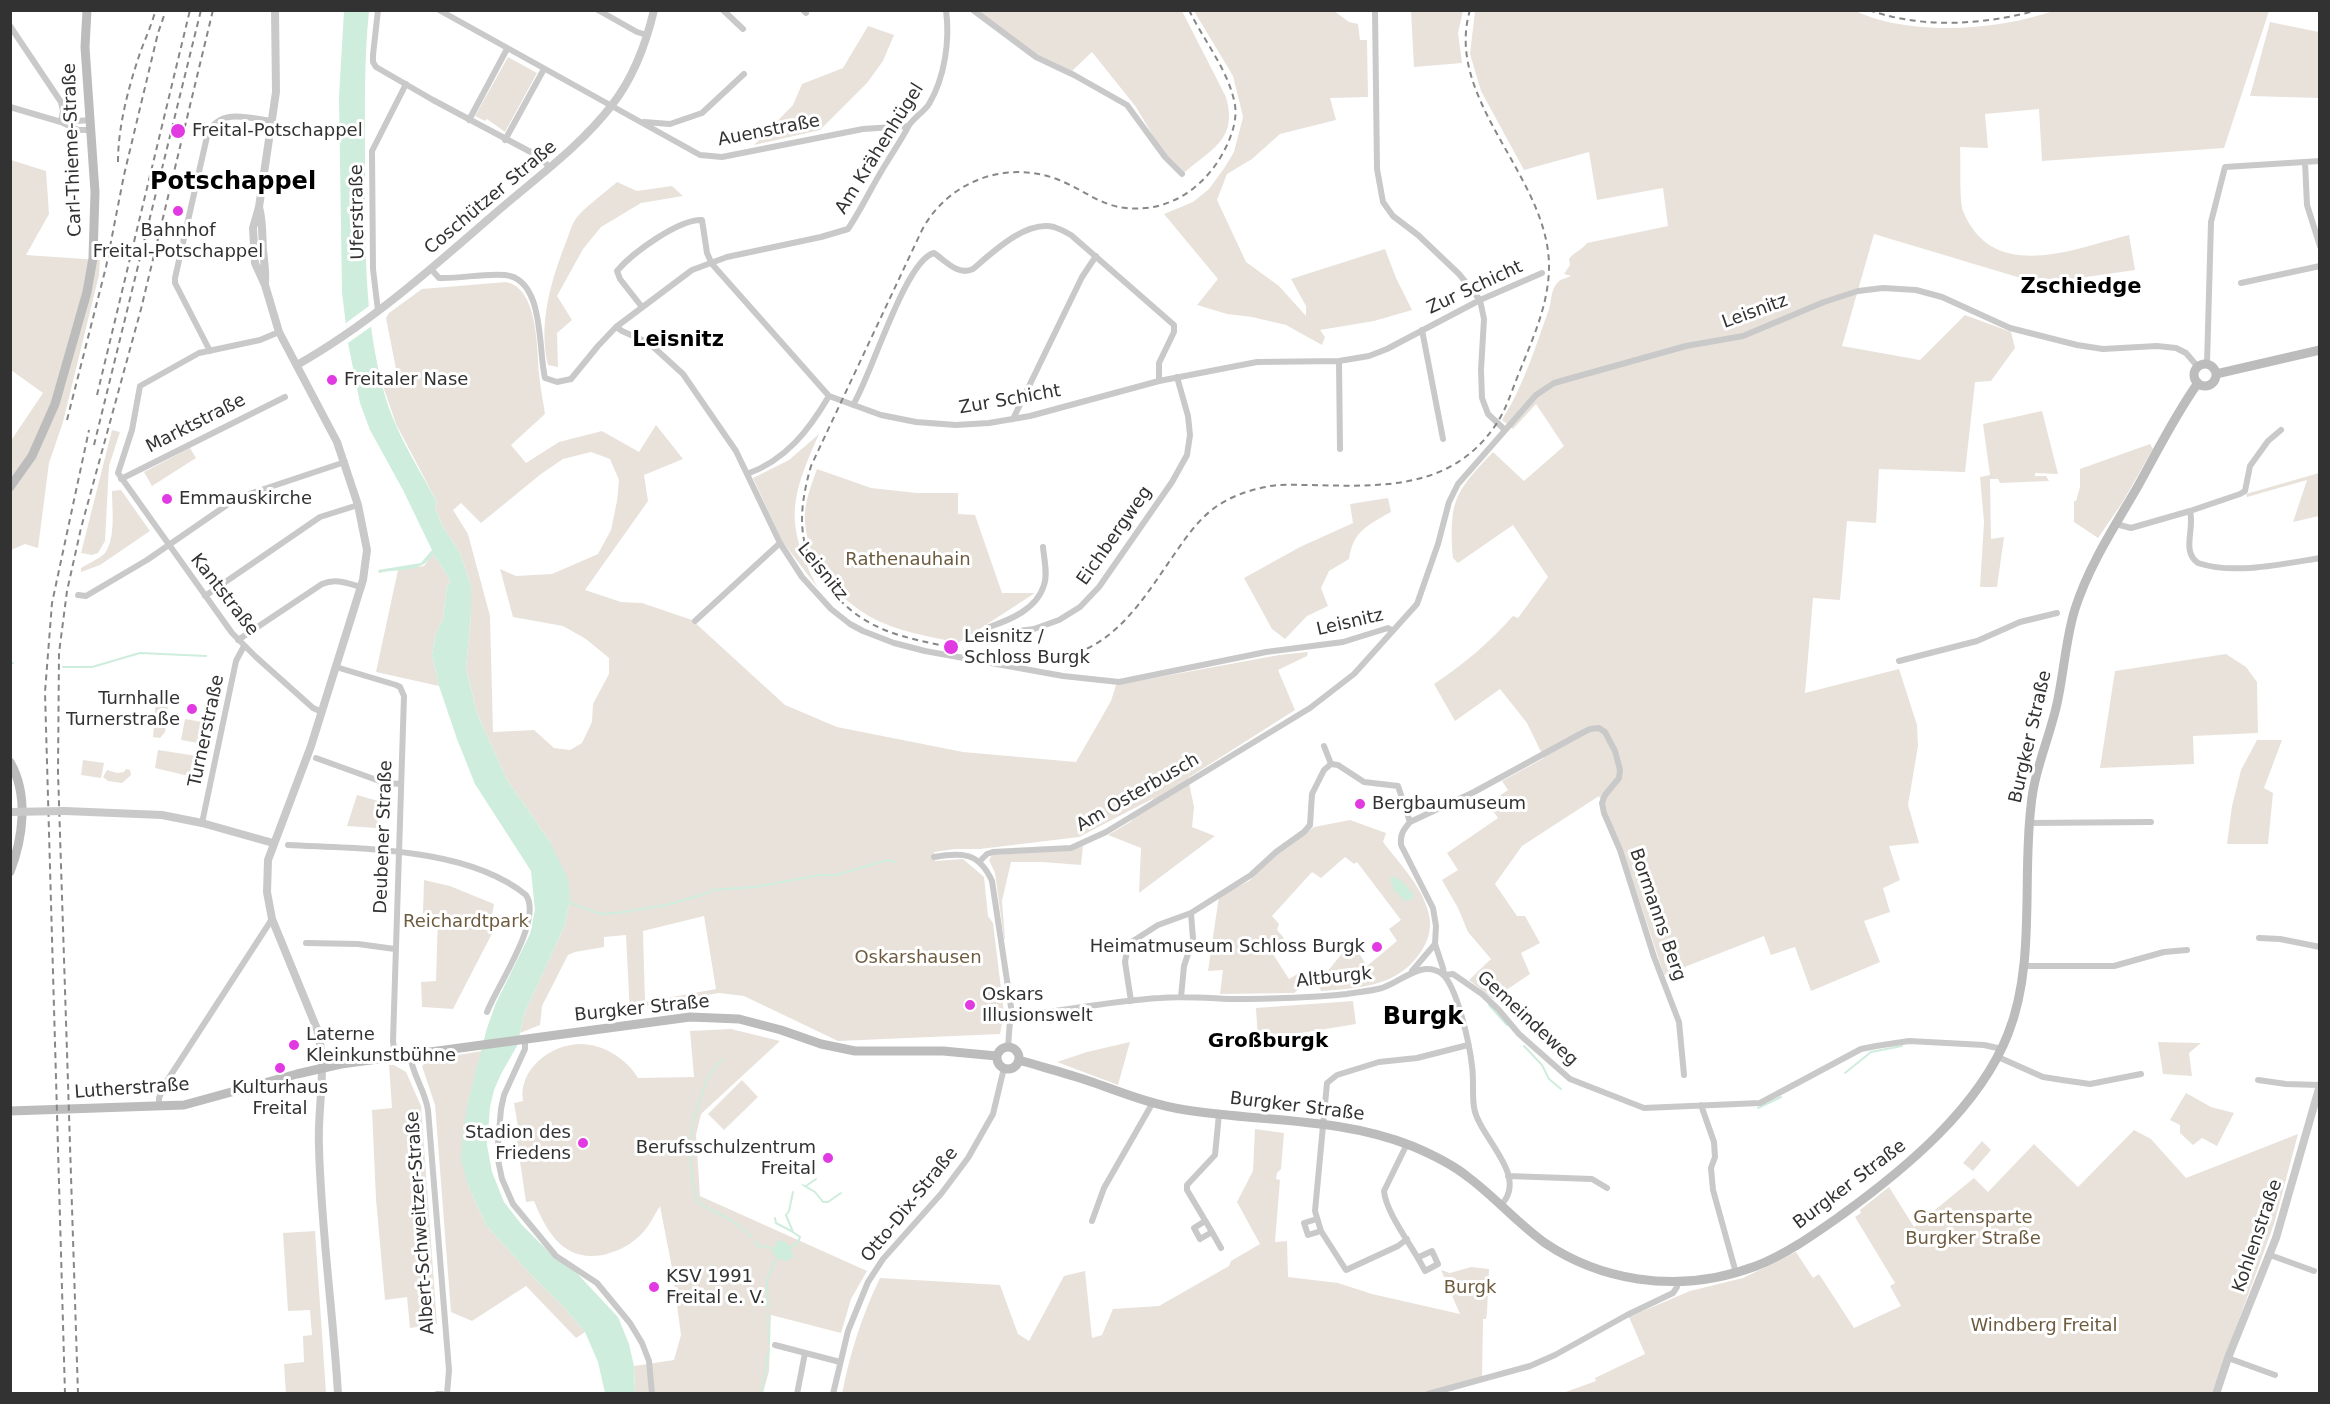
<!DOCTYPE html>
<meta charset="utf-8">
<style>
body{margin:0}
#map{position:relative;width:2330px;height:1404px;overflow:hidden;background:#fff;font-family:"DejaVu Sans",sans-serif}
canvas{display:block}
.frame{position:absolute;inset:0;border:12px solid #323232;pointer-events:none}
</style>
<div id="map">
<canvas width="2330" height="1404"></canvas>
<div class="frame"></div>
</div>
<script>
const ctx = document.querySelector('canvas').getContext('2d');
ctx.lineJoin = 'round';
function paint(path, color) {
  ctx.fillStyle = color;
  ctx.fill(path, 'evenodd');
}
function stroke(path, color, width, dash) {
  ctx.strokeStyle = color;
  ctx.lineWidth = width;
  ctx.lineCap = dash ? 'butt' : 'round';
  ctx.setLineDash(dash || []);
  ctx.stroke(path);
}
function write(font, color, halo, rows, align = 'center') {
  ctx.font = font + ' "DejaVu Sans",sans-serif';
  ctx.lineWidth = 6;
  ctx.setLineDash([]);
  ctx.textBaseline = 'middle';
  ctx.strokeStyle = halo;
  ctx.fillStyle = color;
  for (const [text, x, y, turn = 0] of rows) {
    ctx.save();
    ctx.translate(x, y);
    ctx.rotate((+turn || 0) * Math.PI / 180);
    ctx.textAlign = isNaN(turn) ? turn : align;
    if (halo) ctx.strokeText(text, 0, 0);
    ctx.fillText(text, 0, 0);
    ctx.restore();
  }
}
paint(new Path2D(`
 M1853,10C1863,14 1874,19 1884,21C1937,34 2006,28 2056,10L2269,11L2224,148L2042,161L2039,109L1985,114L1988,148L1960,147C1961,161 1959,200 1963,211C1993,284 2073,249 2129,235L2135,270L2072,279H2024L1874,234L1842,346L1920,360L1965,315L2011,332L2015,348L1991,381L1975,382L1965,472L1879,469L1876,523L1847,521L1840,600L1813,598L1805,693L1899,669L1917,725L1918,746L1908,805L1919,843L1889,846L1900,880L1883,888L1890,912L1864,921L1880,962L1811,991L1795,947L1771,955L1764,936L1664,975L1624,854L1599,796L1522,846L1495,884L1517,916H1525L1540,943L1521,953L1530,974L1493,999L1469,980L1491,959L1468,932L1458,908L1442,880L1458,870L1447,853L1498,818L1488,804L1508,790L1502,781L1544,758L1527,723L1500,689L1455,721L1434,684C1464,664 1489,643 1513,616L1518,618L1548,577L1513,525L1458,563L1453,558C1449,501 1454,493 1493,452L1524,481L1564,446L1536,404L1513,429L1502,420C1523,387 1535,348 1548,312C1552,302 1550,290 1558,282C1561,279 1567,278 1571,276L1564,274L1570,265L1569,259C1574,252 1582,250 1587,243L1668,226L1663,188L1597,200L1589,152L1524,170L1481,91L1470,54L1475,11Z
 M978,11H1182L1226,97C1238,140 1212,148 1184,173L1161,149L1136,107L1092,52L1072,71L1035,53Z
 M1194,11H1334L1349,22L1358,24L1360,40H1367L1368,97L1330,98L1336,120L1280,134L1252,159L1227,174L1217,200L1246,262L1279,286L1306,316V306L1291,279L1385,249L1396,278L1412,310L1374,321L1320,330L1325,337L1322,345L1286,325L1252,317L1227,314L1197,305L1218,279L1164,214L1193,202L1209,189L1225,167L1234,152L1243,117L1233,76Z
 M1411,11H1463L1458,33L1462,63L1414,67Z
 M2270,22L2319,32V98L2250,96Z
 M868,26L894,35L883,61L867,83L820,130L754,145L793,105L802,84L843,68Z
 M508,57L537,73L505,132L487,119L485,121L475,116Z
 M11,160L46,171L49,214L26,255L100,260L99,275L63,422L49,463L38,548L25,544L11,550L10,442L43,393L11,370Z
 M617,182L637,191L672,186L683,196L641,203L601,227L583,249L557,296L572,320L557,333L558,367L548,365C538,323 551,281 566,242C569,235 571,226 575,220C582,209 606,192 617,182Z
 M506,282C538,288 537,348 539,373C540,386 543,400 545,414L511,445L526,463L559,442L602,431L639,452L656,425L683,459L644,475L648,501L585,590L621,602L642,603L692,620L785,705L837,727L963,752L1076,762L1111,701L1116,685L1279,655L1308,652L1307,656L1278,670L1295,710L1188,778L1194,807L1192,827L1215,836L1139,893L1141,848L1108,835L1130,822L1154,798L1079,837L980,849H955L934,852L935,861L963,859L984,877L988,916L993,923L1004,1013L1000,1034L838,1041L744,996L719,993L639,1007L630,1014L626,935L604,937V947L575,952L568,955L542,1006L540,1025L520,1033L525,1012L565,925L570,899L550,842L506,778L477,713L466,668L471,614V586L459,551L442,525L435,508L437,502L396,424L381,380L397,374L386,318L389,313L422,289ZM591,452L610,459L619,480L617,501L611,530L598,554L552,574L516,576L500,569L513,617L563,626L586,639L609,658V674L593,704L592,722L582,743L570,750L554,748L534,730L493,732L490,616L468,534L453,510L461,503L481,523L541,474L563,459ZM704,916L716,989L645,1002L643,931Z
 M2042,411L2058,474L2035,473V476H2046L2049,481L2000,483L1998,479H1990L1991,539L2004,537L1997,587H1980L1984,522L1980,477L1990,475L1983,424Z
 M112,430L120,432L109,466L105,541L98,553L92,555L81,553Z
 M819,434C790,499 784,523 818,588L782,541L753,478L789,460Z
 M2150,444L2153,449L2122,503L2098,538L2074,522V501H2076L2080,487V469Z
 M190,448L196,458L152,486L144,472Z
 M817,469L871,488L917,493H958V514L975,515L1002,593H1035L958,643C933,637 906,633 883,623C841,605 803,561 805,513C806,498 812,483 817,469Z
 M2319,473V516L2293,522L2307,480L2247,497L2246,494Z
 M121,490L150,531L100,565L81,572V568C86,565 102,557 105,553C116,538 112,509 112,491Z
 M1388,498L1391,512C1368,525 1353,531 1349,559L1329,571L1321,588L1328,606L1307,616L1285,639L1272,629L1244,578L1300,547L1353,523L1350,504Z
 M433,554C440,565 447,571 450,583L447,585L443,619L436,633L432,655L439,686L376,672L398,570L424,566Z
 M2226,654L2246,667L2257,682L2258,733L2193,736L2194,764L2100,768L2115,671Z
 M159,694L169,695L165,732L160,738L153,737L156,698Z
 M185,719L202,722L198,743L181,740Z
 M2257,740H2282L2264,788L2273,793L2268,844H2227L2232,806L2241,770Z
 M158,750L197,756L193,777L155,768Z
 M83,760L104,763L101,778L81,775Z
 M126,769L130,770L131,775L122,783L108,781L103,777L107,770L117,773L124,772Z
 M357,795L378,801L377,828L347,826Z
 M1350,820L1386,833L1383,842C1399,863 1421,885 1428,911C1432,925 1430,937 1422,950C1399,987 1360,988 1321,991L1318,983L1349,945L1357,950L1367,966L1397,941L1389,929L1401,920L1357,862L1354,864L1345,857L1321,878L1312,872L1272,916L1279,924L1277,930L1284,938L1269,948L1289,979L1304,970L1307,983L1294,993L1220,994L1223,970L1208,971L1219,896L1249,881L1279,852L1314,827Z
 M1083,846L1081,865L1042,862H1011L1002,901L1005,939H1004L995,873L989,860L992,855L1072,850Z
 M424,880L450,886L494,904L492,915L499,920L453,1009L422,1007L421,982L436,981L438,915L423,913Z
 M1353,1001L1356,1024L1258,1040L1256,1008Z
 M731,1029L780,1041L701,1114L696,1135L700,1196L867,1271L851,1299L841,1333L771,1315L769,1371L763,1393H635L634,1366L674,1360L681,1335L672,1268L660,1206C653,1217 648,1230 636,1239C627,1247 615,1252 603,1255C564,1262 547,1233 534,1201L526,1202L516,1134L519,1133L514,1103L523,1101C518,1070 550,1044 581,1044C603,1044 627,1059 638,1078L694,1077L690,1031Z
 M1130,1042L1118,1085L1057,1062L1087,1052Z
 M2158,1042L2201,1043L2189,1053L2192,1076L2163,1074Z
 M482,1051L468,1102V1185L486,1225L533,1277L562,1305L585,1332L576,1338L526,1286L472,1321L451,1312L435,1105L422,1066L428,1060Z
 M389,1065H394L406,1072L421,1106L437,1324L410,1328L407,1297L385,1300L376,1199L372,1110L392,1108Z
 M742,1080L758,1097L724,1130L708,1114Z
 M2186,1093L2211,1107L2234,1113L2217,1146L2202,1138L2193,1145L2180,1133V1125L2170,1120Z
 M1255,1129L1284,1133L1281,1169L1277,1173L1276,1179L1280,1180L1275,1242L1287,1241L1288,1277L1338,1283L1372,1294L1460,1314L1441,1270L1450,1273L1471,1267L1489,1269L1487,1313L1486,1319H1483L1482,1382L1442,1393L842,1394C850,1353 862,1315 880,1278L1000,1285L1018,1334L1029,1341L1064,1276L1085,1271L1092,1338L1102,1335L1113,1309L1159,1306L1229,1266L1231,1261L1260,1244L1237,1202L1253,1171Z
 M2134,1130L2151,1139L2186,1178L2298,1134L2274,1224L2212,1393L1560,1394L1596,1381L1595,1378L1645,1354L1629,1317L1690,1291L1743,1278L1796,1252L1813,1278L1819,1274L1854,1328L1901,1306L1890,1286L1895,1283L1855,1217L1861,1213L1860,1210L1889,1187L1914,1227L1974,1178L1988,1192L2034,1144L2078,1187Z
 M1982,1141L1991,1150L1973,1171L1963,1163Z
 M315,1231L326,1393H286L284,1364L304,1362L303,1336L312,1335L310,1310L288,1311L283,1233Z`), '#e9e2db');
paint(new Path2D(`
 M344,11H369C364,59 365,107 365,156C365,235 363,315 384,392C394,430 418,467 437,502L435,508L442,525L459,551L471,586V614L466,668L477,713L506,778L550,842L568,879L570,899L565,925L525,1012L517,1046L501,1074L494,1090L490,1107L487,1145L492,1172L504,1202L522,1225L555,1258L571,1267L618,1317L629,1344L634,1366L635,1393H605L598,1362L585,1332L562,1305L533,1277L486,1225L468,1185L461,1160L463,1131L468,1102L487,1028L496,1003L530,934L535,910L531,871L475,784L457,739L439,686L432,655L436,633L443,619L447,585L450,583C447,571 440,565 433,554C422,574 399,568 379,573L378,570L421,563L432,550L403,490L370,430L360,403L348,343L342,292L339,97Z
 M1393,876C1400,878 1409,889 1414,895L1411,900L1404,901L1400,895L1394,891L1390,879Z
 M779,1240C789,1242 791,1247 793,1257L787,1261C778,1259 774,1258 772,1249Z`), '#ceeddc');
paint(new Path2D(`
 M369,306L372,326L348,343L346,323Z`), '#fff');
stroke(new Path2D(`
 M10,663H13
 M63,667H92L140,653L206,656
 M568,902L600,914L617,913L666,905L705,894L713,890L754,887L821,875H837L887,860L895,862
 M1489,1005L1507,1025
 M1524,1046L1542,1065L1549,1079L1561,1089
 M722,1060C710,1071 706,1081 701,1096C687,1132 688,1165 697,1202C716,1214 736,1219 751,1237
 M1845,1073L1871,1052L1902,1046
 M1758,1108L1781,1097
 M803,1185L815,1192L823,1202H828L841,1193
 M806,1186L816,1179
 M775,1218L776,1223L793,1232
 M755,1241L760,1247L767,1246L774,1250
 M788,1248L797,1244L800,1237L793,1232L786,1215L789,1211L793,1192
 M768,1308L767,1279L777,1257
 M768,1315L769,1344
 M761,1394L769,1349`), '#ceeddc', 2);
stroke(new Path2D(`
 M378,10L373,55V62L376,67L433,100L540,157L550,168
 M439,10L700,155L722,157L863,129L908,126
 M598,10L637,32L647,35
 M723,10L743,29
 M803,10L806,13
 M973,10L1036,57L1074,75L1127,105L1165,157L1182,174
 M1375,10L1377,169L1383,202L1393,216L1418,235L1459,274L1480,300L1484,319L1481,370L1482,398L1488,414L1504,429
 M10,26L61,102L63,111L61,122
 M10,107L61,122L78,130H91
 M469,120L507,49
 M62,122L91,120
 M644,122L670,124L702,113L744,74
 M505,140L544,69
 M2305,162L2307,205L2320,246
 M431,269L439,278C460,279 483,273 505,275C545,279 538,350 545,378L557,382L571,379L598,346L616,327L692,270L727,257L821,237L848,229C862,208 873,184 887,162C894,150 902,139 908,127C912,119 924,112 929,104C945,77 950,40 946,10
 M2241,283L2320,266
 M642,307L620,279L617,271C632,253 679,219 702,220L707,253L712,264L829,396L881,415L916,422L956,425L989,423L1030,416L1159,381L1257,362L1339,361L1369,356L1387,349L1480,300L1542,273
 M378,311L373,269L372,151L406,84
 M616,327L622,331L649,343L683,374L736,451L780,543L802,577L831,609L850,624L863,631L894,643L925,651L1063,676L1119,682L1266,652L1343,642L1388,628L1392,631
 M1422,330L1443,439
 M279,332L260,340L199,353L140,386L132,430L118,473L232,633L256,657L313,708L322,712
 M210,351L175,283V278L208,132C223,108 248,118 272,121
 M1339,361L1340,449
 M2207,364L2211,222L2225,167L2320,161
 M853,405C871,377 905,260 934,253C947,262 958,276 973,269C993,252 1026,220 1054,227C1060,229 1066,232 1071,235L1174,325V332L1159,363V381
 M1013,419L1082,277L1096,256
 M747,474C786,460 809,430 829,396
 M121,479L285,397
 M2190,511C2195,529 2181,551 2198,563C2234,575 2283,564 2320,558
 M2116,524L2131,528L2190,511L2240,494L2245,491L2250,466L2268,441L2281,430
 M1043,547C1044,559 1048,574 1044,585C1037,609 1010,620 989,627L986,631L988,635L1034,629L1059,620L1080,607L1099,587L1172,482L1187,455L1190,435L1188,416L1177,377
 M78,595L86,596L147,560L237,498L345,462
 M205,596L320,517L358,505
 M695,621L780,543
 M238,640L322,584C336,578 347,583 361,587
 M1899,661L1977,641L2020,622L2057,613
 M336,667L396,685L400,687L404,696L393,1041L395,1056
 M1324,746L1331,764
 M316,758L385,783L401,784
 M1331,764L1338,765L1364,782L1398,786L1410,822
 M202,823L236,661L244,646
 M2029,823L2151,822
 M288,845C361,849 467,847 526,895C543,920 497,986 487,1012
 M934,857C962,852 979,852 992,881L1011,1007L1008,1047
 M980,861L987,854L993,852L1071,848L1106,832L1310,708L1354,674L1417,604L1438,544L1449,502L1458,484L1536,395L1554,383L1686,346L1743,336L1824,302L1858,291L1883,288L1916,290L1942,297L2010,328L2077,345L2103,349L2157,346L2176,348L2186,353L2198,367
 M2259,938L2280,939L2320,947
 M306,943L358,944L395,949
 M2023,966H2114L2164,952L2187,950
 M1412,971L1435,944
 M1181,997L1184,966L1193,939L1191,913
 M1131,1001L1125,962L1127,950L1133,941L1158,925L1191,913L1251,875L1276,852L1304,832L1310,825L1312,794L1324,770L1331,764
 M1012,1017C1061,1011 1111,1001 1160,998C1183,996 1206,998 1229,999C1268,999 1308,998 1347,994C1359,992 1371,991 1382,988C1401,982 1421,960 1441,973C1457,984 1470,1047 1472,1066C1474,1080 1472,1094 1474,1107C1478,1137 1530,1175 1501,1205
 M525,1039V1049L504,1095L501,1109L497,1155L502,1179L513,1204L556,1256L597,1283L630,1323L642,1343L649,1361L652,1394
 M410,1054C411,1072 425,1090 428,1110L449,1370L447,1394
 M1998,1057L2043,1077L2062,1080L2090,1084L2141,1074
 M1684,1075L1679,1022L1654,957L1620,850L1604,813L1602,803L1605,795L1619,778L1620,770L1615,751L1605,732L1599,728L1590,729L1582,733L1474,792L1410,822C1403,830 1400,835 1401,845L1433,908L1436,926L1435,944L1443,968L1444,975L1453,974L1482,994L1498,1009L1519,1034L1570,1079L1644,1108L1760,1103L1861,1049L1876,1046L1909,1041L1984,1045L2002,1049
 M2258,1080L2286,1084L2319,1085
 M1701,1105L1714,1142L1715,1157L1711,1168L1713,1190L1736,1273
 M159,1107V1098L165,1084L272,919
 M1407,1144L1384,1191C1386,1214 1414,1248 1425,1271L1438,1264L1432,1251L1419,1257
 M1508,1176L1592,1179L1607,1188
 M1317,1219L1304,1223L1308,1235L1321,1231
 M1092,1221L1104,1188L1152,1104
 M1205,1221L1194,1228L1200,1239L1212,1232L1187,1190V1185L1215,1155L1219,1114
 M1212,1232L1221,1248
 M1407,1239L1398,1246L1346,1270L1321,1231L1315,1211L1327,1083L1337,1075L1379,1062L1417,1058L1468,1045
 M2270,1255L2314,1271
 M775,1345L840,1362
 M2228,1358L2275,1375
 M437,1394H442
 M797,1394L805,1353
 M833,1394L848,1331L868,1282L883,1259L941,1194L968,1158L993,1114L1004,1068
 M1428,1394L1530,1366L1555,1355L1627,1315L1673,1293L1677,1287V1281`), '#c9c9c9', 6);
stroke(new Path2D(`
 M275,10L276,92L259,207L253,228L255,263L265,285L279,332L337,442L358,505L367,550L363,580L311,746L268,860L267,892L272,919L317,1029C328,1069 317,1107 319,1147C321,1229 333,1311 338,1394
 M259,207C263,221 262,235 263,250C264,261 266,271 265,283
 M297,365C368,325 430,270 492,216C533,180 578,149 612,105C633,78 646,44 654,10
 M65,811L162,815L202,823L273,843
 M2216,1394L2228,1358L2276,1238L2320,1085`), '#c9c9c9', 8);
stroke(new Path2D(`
 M2194 375a11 11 0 1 1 22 0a11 11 0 1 1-22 0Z
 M2216,374L2320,350
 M10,487L32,456L55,404L87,292L93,258L95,192L85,47L87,10
 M10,762C29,795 23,838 10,872
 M997 1058a11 11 0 1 1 22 0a11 11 0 1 1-22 0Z
 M1019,1060C1042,1067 1066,1073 1089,1081C1121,1092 1152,1105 1186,1110C1261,1122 1340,1117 1412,1146C1431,1154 1452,1164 1468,1177C1495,1197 1517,1223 1545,1243C1573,1262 1605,1274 1638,1279C1678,1285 1719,1280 1756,1266C1787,1254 1816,1233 1843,1214C1905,1169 1979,1108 2008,1034C2036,964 2022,879 2031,806C2034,772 2048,741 2056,708C2064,675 2065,641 2075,609C2089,565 2115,526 2138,486C2157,452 2175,415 2198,383
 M10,1111L184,1105L297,1074L341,1064L690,1017L739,1019L781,1030L821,1044L855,1051H943L997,1056`), '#bcbcbc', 9);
stroke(new Path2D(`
 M1189,10C1204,41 1229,71 1235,105C1237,118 1233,132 1227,145C1209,184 1172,213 1126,208C1101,206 1082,189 1059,180C1007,159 948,181 922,230L811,466C797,515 796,553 833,593C869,633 904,637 954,648C986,655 1020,664 1053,659C1116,650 1144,597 1178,549C1189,533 1201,517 1217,506C1235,494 1256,488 1277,485C1357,483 1445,502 1497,423C1506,409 1511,393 1517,378C1531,342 1548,308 1549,269C1551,178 1443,101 1470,10
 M1869,10C1922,29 1984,25 2038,10
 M118,162C118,127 128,89 139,56C144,41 151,27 155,12
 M97,395L190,10
 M67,420L106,267L124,175L158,33L166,10
 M94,445L201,10
 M65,1394L45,692L52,603L89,430
 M78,1394L58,772L59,653L67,591L81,528L141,309L213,10`), '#878787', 2, [6, 4.5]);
stroke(new Path2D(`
 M10,812L65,811`), '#c9c9c9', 8);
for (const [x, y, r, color] of [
 [178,131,8,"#e23ae3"],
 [178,211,6,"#e23ae3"],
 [332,380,6,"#e23ae3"],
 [167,499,6,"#e23ae3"],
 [951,647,8,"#e23ae3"],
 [192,709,6,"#e23ae3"],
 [1360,804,6,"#e23ae3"],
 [1377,947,6,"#e23ae3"],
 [970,1005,6,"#e23ae3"],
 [294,1045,6,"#e23ae3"],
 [280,1068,6,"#e23ae3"],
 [583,1143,6,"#e23ae3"],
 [828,1158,6,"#e23ae3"],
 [654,1287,6,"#e23ae3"]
]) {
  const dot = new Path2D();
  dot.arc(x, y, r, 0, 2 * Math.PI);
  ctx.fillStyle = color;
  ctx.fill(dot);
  stroke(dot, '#fff', 2);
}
write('18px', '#323232', '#fff', [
 ["Freital-Potschappel",192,131],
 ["Bahnhof",178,231,"center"],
 ["Freital-Potschappel",178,252,"center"],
 ["Freitaler Nase",344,380],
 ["Emmauskirche",179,499],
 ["Leisnitz /",964,637],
 ["Schloss Burgk",964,658],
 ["Turnhalle",180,699,"right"],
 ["Turnerstraße",180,720,"right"],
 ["Bergbaumuseum",1372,804],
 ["Heimatmuseum Schloss Burgk",1365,947,"right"],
 ["Oskars",982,995],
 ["Illusionswelt",982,1016],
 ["Laterne",306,1035],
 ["Kleinkunstbühne",306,1056],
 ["Kulturhaus",280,1088,"center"],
 ["Freital",280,1109,"center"],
 ["Stadion des",571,1133,"right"],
 ["Friedens",571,1154,"right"],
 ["Berufsschulzentrum",816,1148,"right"],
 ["Freital",816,1169,"right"],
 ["KSV 1991",666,1277],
 ["Freital e. V.",666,1298]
], 'left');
write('18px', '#323232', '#fff', [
 ["Auenstraße",769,131,-11],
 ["Am Krähenhügel",880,149,-58],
 ["Carl-Thieme-Straße",73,150,-92],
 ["Coschützer Straße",491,198,-40],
 ["Uferstraße",358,212,-91],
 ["Zur Schicht",1475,288,-25],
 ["Leisnitz",1755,312,-20],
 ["Zur Schicht",1010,400,-10],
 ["Marktstraße",196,424,-27],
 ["Eichbergweg",1115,536,-55],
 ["Leisnitz",822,572,51],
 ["Kantstraße",224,595,52],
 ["Leisnitz",1350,623,-13],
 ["Turnerstraße",207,731,-78],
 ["Burgker Straße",2031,737,-77],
 ["Am Osterbusch",1138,793,-30],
 ["Deubener Straße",384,837,-88],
 ["Bormanns Berg",1657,915,71],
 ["Altburgk",1334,978,-6],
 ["Burgker Straße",642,1009,-6],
 ["Gemeindeweg",1527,1019,43],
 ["Lutherstraße",132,1089,-4],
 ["Burgker Straße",1297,1107,7],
 ["Burgker Straße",1850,1185,-37],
 ["Otto-Dix-Straße",910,1205,-51],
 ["Albert-Schweitzer-Straße",421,1223,-94],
 ["Kohlenstraße",2258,1236,-71]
]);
write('18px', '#6e5b3f', '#fff', [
 ["Rathenauhain",908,560],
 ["Reichardtpark",466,922],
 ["Oskarshausen",918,958],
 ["Gartensparte",1973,1218],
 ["Burgker Straße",1973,1239],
 ["Burgk",1470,1288],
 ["Windberg Freital",2044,1326]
]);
write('bold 20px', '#000', '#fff', [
 ["Großburgk",1268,1042]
]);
write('bold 21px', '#000', '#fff', [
 ["Zschiedge",2081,288],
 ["Leisnitz",678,341]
]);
write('bold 24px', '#000', '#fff', [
 ["Potschappel",233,183],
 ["Burgk",1423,1018]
]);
</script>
